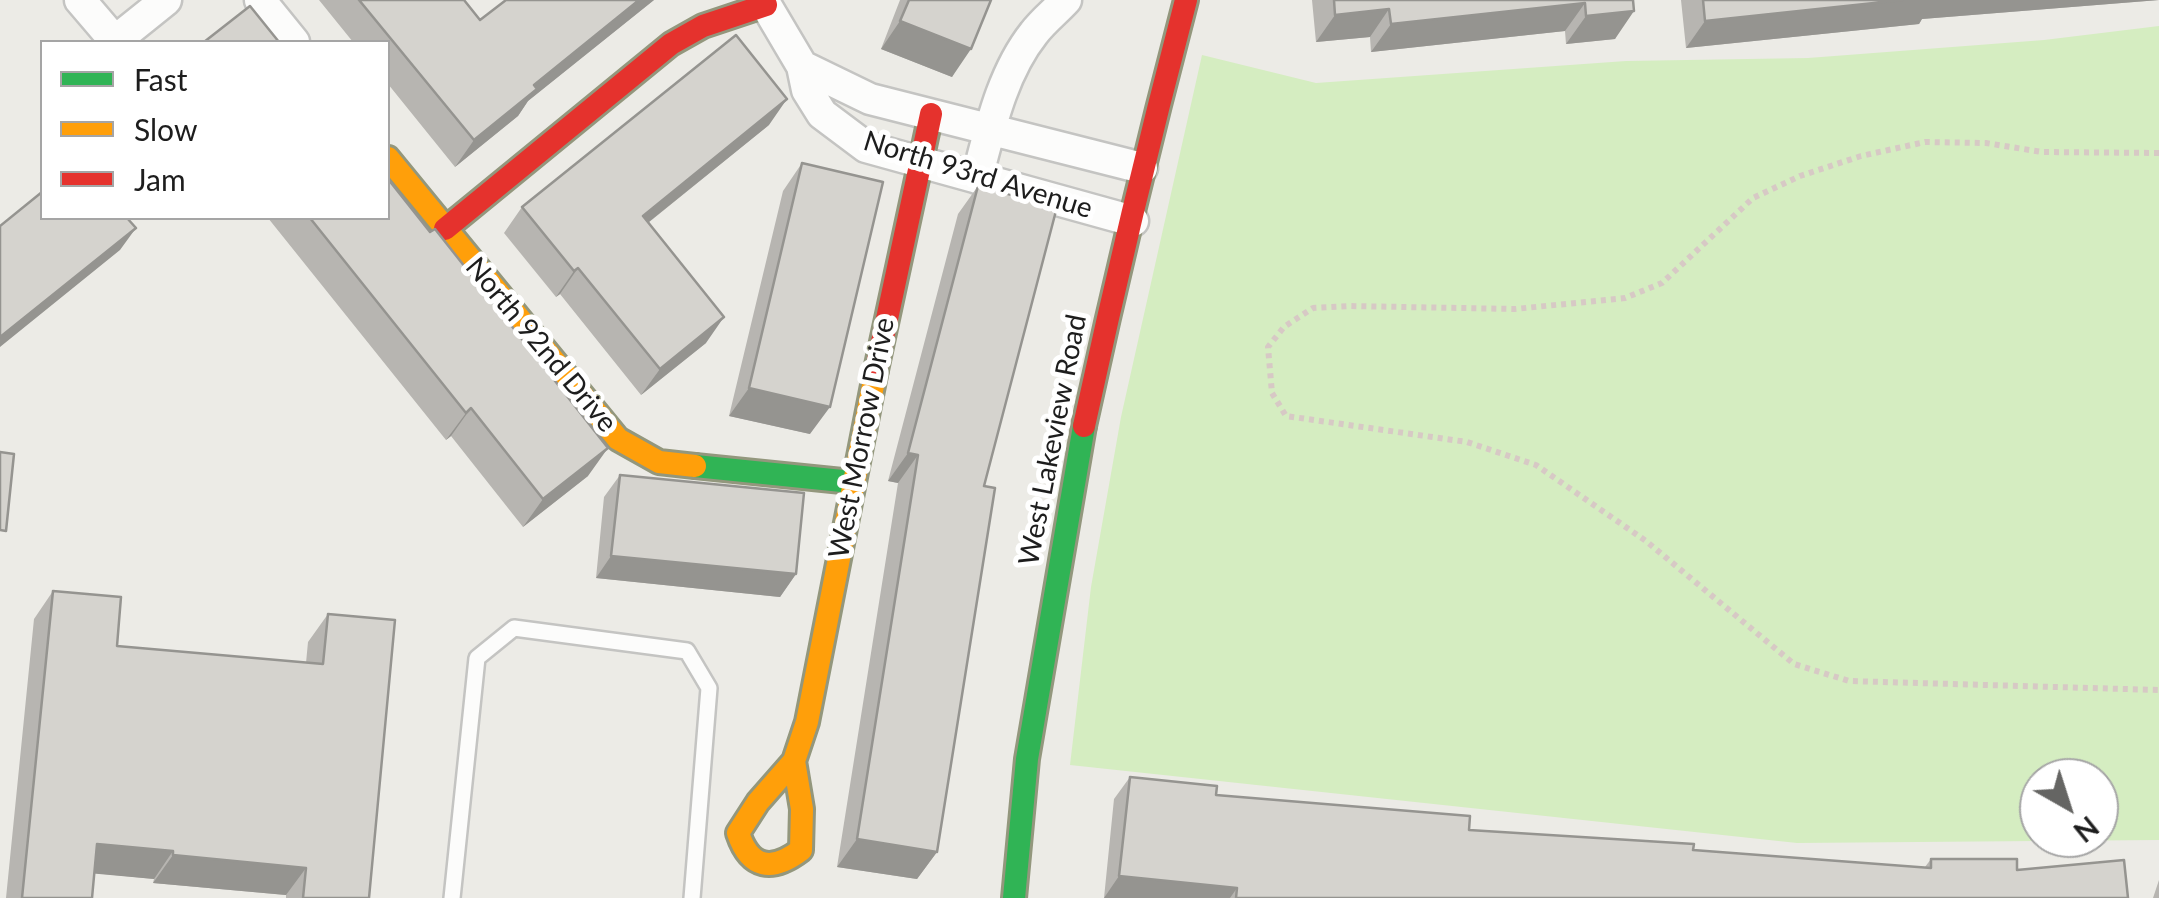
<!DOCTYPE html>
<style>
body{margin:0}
#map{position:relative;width:2159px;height:898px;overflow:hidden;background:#ecebe6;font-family:Lato,sans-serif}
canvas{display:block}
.legend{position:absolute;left:40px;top:40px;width:350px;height:180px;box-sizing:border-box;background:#fff;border:2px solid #a5a5a5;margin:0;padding:12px 18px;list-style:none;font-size:30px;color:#1d1d1d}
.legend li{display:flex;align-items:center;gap:20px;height:50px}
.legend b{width:50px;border:2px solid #a5a5a5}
.north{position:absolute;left:2019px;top:758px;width:100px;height:100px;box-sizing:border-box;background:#fff;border:2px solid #a5a5a5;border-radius:50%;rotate:141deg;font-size:28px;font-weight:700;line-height:40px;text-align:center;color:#1d1d1d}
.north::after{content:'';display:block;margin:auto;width:35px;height:45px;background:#656563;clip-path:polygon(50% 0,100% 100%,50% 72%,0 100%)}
</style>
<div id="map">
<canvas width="2159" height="898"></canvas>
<ul class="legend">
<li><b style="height:12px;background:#30b455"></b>Fast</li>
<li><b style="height:12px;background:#ff9f0a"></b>Slow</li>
<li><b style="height:12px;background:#e5322d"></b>Jam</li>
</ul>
<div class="north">N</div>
</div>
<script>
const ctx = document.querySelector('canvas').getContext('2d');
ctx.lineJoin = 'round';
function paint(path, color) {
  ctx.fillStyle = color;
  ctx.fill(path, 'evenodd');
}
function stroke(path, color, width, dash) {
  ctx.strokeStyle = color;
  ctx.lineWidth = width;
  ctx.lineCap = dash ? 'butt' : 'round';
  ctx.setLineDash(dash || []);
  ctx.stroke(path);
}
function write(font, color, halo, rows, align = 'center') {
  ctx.font = font + ' Lato,sans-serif';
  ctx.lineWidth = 10;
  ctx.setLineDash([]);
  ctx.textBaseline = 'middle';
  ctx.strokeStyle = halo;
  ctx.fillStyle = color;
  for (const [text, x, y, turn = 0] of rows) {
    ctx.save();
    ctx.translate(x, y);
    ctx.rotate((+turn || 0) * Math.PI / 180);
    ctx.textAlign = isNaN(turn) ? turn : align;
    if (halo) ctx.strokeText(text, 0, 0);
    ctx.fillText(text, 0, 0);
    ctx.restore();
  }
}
paint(new Path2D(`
 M2159,26V840L1797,843L1070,765L1091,587L1121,417L1202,55L1316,83L1626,61L1808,58L2044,40ZM2039,778H2099V838H2039Z`), '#d5edc1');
const lane = new Path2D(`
 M452,898L477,658L514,628L687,651L709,688L692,898`);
const street = new Path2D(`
 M80,0L115,41L166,0
 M260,0L294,42
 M763,0L802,66L807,90L822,114L866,147L1133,221
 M802,66L870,99L1142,168
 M977,178C990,129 1002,73 1034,33C1043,21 1056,11 1066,0`);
const fast = new Path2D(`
 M695,466L852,482
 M1014,898L1027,759L1084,426`);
const slow = new Path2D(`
 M388,158L618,439L659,462L695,466
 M794,761L802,809L801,850C772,872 750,869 738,833L758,802L794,761L807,722L876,370`);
const jam = new Path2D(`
 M445,229L671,44L703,26L766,5
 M876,370L931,114
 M1084,426C1115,283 1149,141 1186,0`);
stroke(lane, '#c4c4c2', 20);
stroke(street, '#c4c4c2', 35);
stroke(fast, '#93977d', 28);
stroke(slow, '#93977d', 28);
stroke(jam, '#93977d', 28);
stroke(new Path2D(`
 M2159,153L2042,152L1986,143L1925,142L1861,156L1800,176L1753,198L1662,283L1625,298L1515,309L1349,306L1313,308L1284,327L1268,347L1272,393L1286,416L1467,442L1536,465L1646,541L1794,664L1849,681L2159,690`), '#d7c9c5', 6, [5, 5]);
stroke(lane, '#fcfcfb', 15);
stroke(street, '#fcfcfb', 30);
stroke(fast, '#30b455', 22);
stroke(slow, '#ff9f0a', 22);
stroke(jam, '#e5322d', 22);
paint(new Path2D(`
 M319,0H464L480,20L506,0H654L528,101L518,116L455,167L388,84V42H353Z
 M900,0H991L952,77L881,49Z
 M1312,0H1633L1615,39L1566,44L1565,31L1371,52L1370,37L1316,42Z
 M1681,0H2159L1922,19L1919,24L1686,48Z
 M769,125L648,223L706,343L641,395L560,294L556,297L504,233L522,207Z
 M802,163L810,434L729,416L783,191Z
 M978,186L984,486L937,852L917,879L837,867L898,483L888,481L958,214Z
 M268,218H388L588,476L523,527L451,436L446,440Z
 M620,475L796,574L780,597L596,578L604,497Z
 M53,591L117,646L306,663L308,642L328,614L369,898H286V895L153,883L154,879L94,873L92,898H6L34,619Z
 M1130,777L1216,795L1469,830L1693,850L1925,867L1931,859L2017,870L2128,898H1104L1114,799Z
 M2159,880V898H2153Z`), '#b7b5b1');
paint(new Path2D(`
 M639,0H654L528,101L518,116L455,167L474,140L534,85Z
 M1902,0H2159L1922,19L1919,24L1686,48L1705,21Z
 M1585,3L1565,31L1371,52L1391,24Z
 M1389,9L1370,37L1316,42L1335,15Z
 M1634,11L1615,39L1566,44L1586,16Z
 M900,21L971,49L952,77L881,49Z
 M787,99L769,125L624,242L643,216Z
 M136,228L120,250L0,347V337Z
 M578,268L560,294L556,297L574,271Z
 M724,317L706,343L641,395L660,369Z
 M749,388L830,407L810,434L729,416Z
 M471,408L451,436L446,440L466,413Z
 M608,448L588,476L523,527L543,499Z
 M908,453L918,455L898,483L888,481Z
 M611,556L796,574L780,597L596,578Z
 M857,839L937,852L917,879L837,867Z
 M97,844L173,851L154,879L77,872Z
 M173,855L306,868L286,895L153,883Z
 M1119,876L1237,888L1230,898H1104Z`), '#959490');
const building = new Path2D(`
 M359,0H464L480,20L506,0H639L534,85L537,89L474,140Z
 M909,0H991L971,49L900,21Z
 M1334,0H1633L1634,11L1586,16L1585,3L1391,24L1389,9L1335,15Z
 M1703,0H1902L1705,21Z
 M250,6L279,42H204Z
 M736,35L787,99L643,216L724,317L660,369L578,268L574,271L522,207Z
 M802,163L883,182L830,407L749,388Z
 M388,179L430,232L435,229L608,448L543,499L471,408L466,413L310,218H388Z
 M978,186L1057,207L984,486L995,488L937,852L857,839L918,455L908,453Z
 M42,192V218H127L136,228L0,337V226Z
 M0,452L14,454L6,531L0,530Z
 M620,475L804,493L796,574L611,556Z
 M53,591L121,597L117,646L323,664L328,614L395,620L369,898H303L306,868L173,855V851L97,844L92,898H22Z
 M1130,777L1217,786L1216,795L1470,816L1469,830L1694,844L1693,850L1931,868V859H2017V870L2124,860L2128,898H1236L1237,888L1119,876Z`);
paint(building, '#d5d3ce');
stroke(building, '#959490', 2.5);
write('28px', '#1d1d1d', '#fff', [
 ["North 93rd Avenue",978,175,17],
 ["North 92nd Drive",541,345,50],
 ["West Morrow Drive",862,438,-79],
 ["West Lakeview Road",1053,440,-79]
]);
</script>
